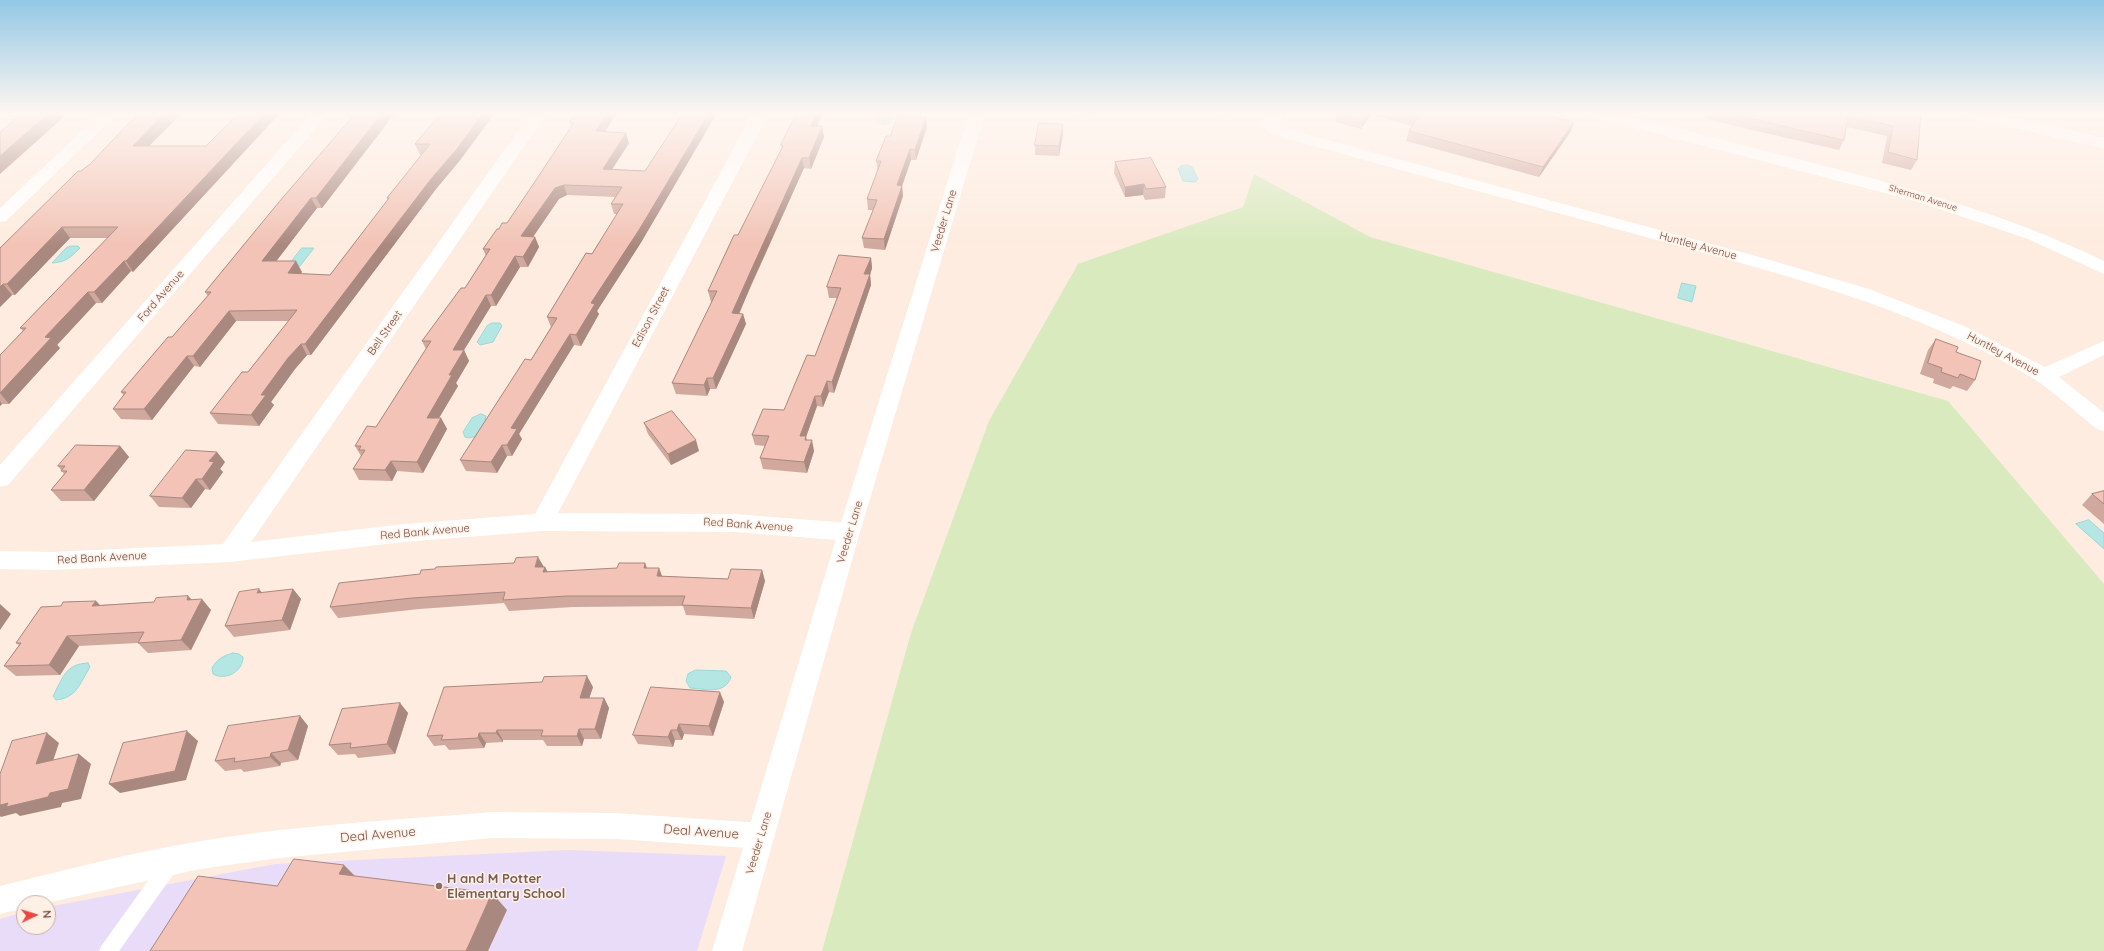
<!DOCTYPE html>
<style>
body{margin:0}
#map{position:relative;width:2104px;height:951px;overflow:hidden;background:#fdecdf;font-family:Quicksand,sans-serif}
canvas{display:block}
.north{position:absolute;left:16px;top:895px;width:40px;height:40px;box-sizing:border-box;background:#fff0e6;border:1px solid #c7afa6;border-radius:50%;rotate:86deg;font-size:11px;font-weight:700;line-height:16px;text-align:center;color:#734e47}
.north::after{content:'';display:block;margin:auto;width:14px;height:18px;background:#ea4741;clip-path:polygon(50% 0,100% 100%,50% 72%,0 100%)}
</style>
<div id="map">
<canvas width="2104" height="951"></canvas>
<div class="north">N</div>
</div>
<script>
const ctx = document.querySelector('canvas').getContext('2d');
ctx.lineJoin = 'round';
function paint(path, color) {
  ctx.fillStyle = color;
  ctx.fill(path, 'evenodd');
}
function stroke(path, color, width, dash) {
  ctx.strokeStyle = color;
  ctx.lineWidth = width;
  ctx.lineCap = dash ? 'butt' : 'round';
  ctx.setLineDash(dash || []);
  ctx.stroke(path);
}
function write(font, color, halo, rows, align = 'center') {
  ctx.font = font + ' Quicksand,sans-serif';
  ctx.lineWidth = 3;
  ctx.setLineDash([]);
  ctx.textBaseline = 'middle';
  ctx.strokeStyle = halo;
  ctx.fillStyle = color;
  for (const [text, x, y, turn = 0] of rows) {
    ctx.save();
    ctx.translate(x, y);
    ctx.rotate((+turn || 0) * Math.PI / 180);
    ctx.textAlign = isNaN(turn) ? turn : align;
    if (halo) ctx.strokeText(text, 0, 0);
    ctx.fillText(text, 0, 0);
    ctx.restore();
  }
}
paint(new Path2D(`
 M569,850L726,856L697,951H0V919L24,912V927H48V907L275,864Z`), '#e9dcf8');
paint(new Path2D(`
 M1254,174L1370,237L1948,401L2104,584V951H822L911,633L989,421L1078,264L1243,207Z`), '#d8eabe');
const water = new Path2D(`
 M878,113H894L890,118L892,122L885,125L879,124L875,117Z
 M1187,165L1192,167L1198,179L1195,182L1183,181L1178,169L1181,166Z
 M71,246H78L80,248C70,258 66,262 52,263L66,248Z
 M302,248H314L300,266H288Z
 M1682,283L1696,286L1692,302L1678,298Z
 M492,323H500L502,326L493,342L480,345L477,342L487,326Z
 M481,414L486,416L485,420L487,421C482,429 477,441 465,437L463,432L472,418Z
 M2089,520L2104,533V549L2076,524Z
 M233,653L239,654L243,657C243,672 225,681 213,674L212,668C217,659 223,656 233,653Z
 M88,663L90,667C80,683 77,698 56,700L53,696C63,678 65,664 88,663Z
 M696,670L726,671L731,677C725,695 706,689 690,688L686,681L688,674Z`);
paint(water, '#b4e6e4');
stroke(water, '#9ad8d6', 1);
paint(new Path2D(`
 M171,855L177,857L180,863L177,869L119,951H99L102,945L165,857Z`), '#fff');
paint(new Path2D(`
 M101,113H118L6,221L0,222V208Z
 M312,113H329L8,485L0,487V465Z
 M531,113H547L251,542L404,524L535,514L753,113H769L558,513L735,514L849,523L857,526L860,532L857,538L849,541L735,532L542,531L404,542L230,562L52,570L0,569V551L52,552L223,544Z
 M1269,113H1285L1278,123L1283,128L1763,258L1869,289L1964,326L2045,367L2104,341V355L2059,377L2104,413V431L2097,429C2076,413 2056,393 2034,379C1912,305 1772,272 1635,234C1514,201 1393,168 1271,134L1261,123Z
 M1588,113H1615C1675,128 1735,143 1794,158C1900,185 2005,213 2104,261V274L2028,239L1919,202L1590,116Z
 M1962,113H1992L2104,138V148L1970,118L1964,116Z
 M492,812L617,813L761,823L771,827L775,836L771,845L761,849L617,839L492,838L279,858L200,869L46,903H24V908L0,914V886C66,870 133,852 201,841C297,825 395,820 492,812Z`), '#fff');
paint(new Path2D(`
 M969,113H985L860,532L742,951H712L838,532Z`), '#fff');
paint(new Path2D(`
 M139,113H182L149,146H206L239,113H280L133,272L131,271L102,303H96L94,305L57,345L60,348L9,404H2L0,406V355L23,331L20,328L108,238H70L15,295H12L0,307V248L90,164Z
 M356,113H395L322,208H317L276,261L302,272L301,274L330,275L388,200L387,198L422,155H420L415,144L441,113L461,159L436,189L311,355H307L295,369L271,402L274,405L259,426L218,424L210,413L248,372L289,321H236L200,367L194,366L152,420L121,419L113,409L124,396L121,392L172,337L208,296L205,292Z
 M575,113L605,132L629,143L612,169L645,171L642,241L597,311L599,314L581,346L574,345L519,434L522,439L512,456H507L497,473L466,471L460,460L531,360L551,327L547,317L592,254L617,214H614L611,204L615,197L567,195L559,199L533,237H535L539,247L528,267H520L496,306H491L464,350L469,361L456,383L458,386L439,418H441L447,429L423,473L397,471L392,481L359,480L353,469L361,456L355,446L376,427L426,349L422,341L465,288L486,256L483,249L499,229L507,223L534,183L571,127L570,122Z
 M797,113H823L817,126L824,137L811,169L804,168L739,313L743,314L746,324L716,389H710L707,396L676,394L672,383L712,302H711L708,291L738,235L782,148L781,145Z
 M899,113H918V117L927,127L916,160H911L902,186L903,196L885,250L864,248L862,238L873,210H868L867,199L878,171L876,161L890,136Z
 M1078,113H1097V114L1079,115Z
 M1216,113H1229L1227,116Z
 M1337,113H1542L1571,131L1539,177L1406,141L1409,131L1412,126L1371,115L1361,129L1335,122Z
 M1706,113H1921L1917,160L1911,170L1882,163L1887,136L1847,127L1844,140L1839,150L1705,119Z
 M1063,134L1059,156L1035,155V145Z
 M1115,162L1166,187L1165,198L1145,200L1143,195L1125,197L1114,173Z
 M871,258L872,268L870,275L871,285L834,393L829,392L823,407L817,406L806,437L807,440L814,451L807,473L763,469L760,458L765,446L755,445L752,435L784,410L815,356L837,298H829L827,287Z
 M1936,339L1956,352L1975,380L1967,391L1953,386L1950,389L1933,383L1934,379L1920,374L1928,350Z
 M644,423L699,451L671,465L648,434Z
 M120,446L129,457L94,501H61L51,490L64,474L58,466Z
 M225,462L220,469L223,472L210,490L205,489L191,508L159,507L150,496Z
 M2104,491V524L2082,505L2092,494Z
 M645,563L647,568H659L662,576L728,579L762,570L765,581L754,619L686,615L683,606L573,607L509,611L504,603L419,609L338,618L330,607L543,567H545L548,572L617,568Z
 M293,589L301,599L290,630L234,637L225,626L262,593Z
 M188,596L192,600L211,610L191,650L148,653L138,643L79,646L60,675L16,676L4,666L19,645L16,643L61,606L96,601L100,605L154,602Z
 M593,687L589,698H604L609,708L601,739H584L582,746H547L543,740H503V742L486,743L484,748L449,750L445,745L434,746L427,736Z
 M724,702L713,736L684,734L682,740H675L673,747L638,744L633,735Z
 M400,703L408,713L395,754L358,758L355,754L338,755L329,745Z
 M300,716L308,726L298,760L281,763L280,766L244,772L241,769L225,771L215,761Z`), '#d0a89d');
paint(new Path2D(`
 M49,113H61L64,117L0,174V156Z
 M165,113H182L139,156L133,146Z
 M265,113H280L133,272L126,261Z
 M382,113H395L322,208L316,198Z
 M483,113H495L461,159L436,189L311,355L305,344L431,179Z
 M607,113H617L599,141L596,131Z
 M709,113H717L642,241L597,311L599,314L581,346L576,335L591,303Z
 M817,113H823L812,136L811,126Z
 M1368,113H1372L1371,115L1361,129L1363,120Z
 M926,117L927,127L916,160L915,150Z
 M1574,122L1571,131L1539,177L1543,167Z
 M1063,124V134L1059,156V146Z
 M822,126L824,137L811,169L809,158Z
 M626,133L629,143L606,179L603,169Z
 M910,149L911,160L902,186L903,196L885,250L884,239L897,185Z
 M802,158L804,168L751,285L735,324L732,313L749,275Z
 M1144,184L1143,195L1125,197V187Z
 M564,185L567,195L559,199L526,247L521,236L555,188Z
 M311,198L317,208L268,272L262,261Z
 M62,227L70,238L15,295L7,284Z
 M535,237L539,247L528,267L523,257Z
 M515,256L520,267L496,306L491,295Z
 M871,258L872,268L870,275L871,285L834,393L832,382L864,274Z
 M124,261L131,271L102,303L94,292Z
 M296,261L302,272L294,284L288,273Z
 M3,284L12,295L0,307V287Z
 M88,292L96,303L57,345L60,348L9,404L0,393L45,337Z
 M486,295L491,306L464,350L469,361L456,383L458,386L433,428L427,418L449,375L453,350Z
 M229,311L236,321L200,367L193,356Z
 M743,314L746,324L716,389L713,378Z
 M570,334L574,345L519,434L522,439L512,456L507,445L511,428Z
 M301,344L307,355L295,369L271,402L274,405L259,426L251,415L261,395L288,358Z
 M187,356L194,366L152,420L144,409Z
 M707,378L710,389L707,396L704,385Z
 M827,381L829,392L823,407L821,396Z
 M815,396L817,406L806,437L808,447L800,436Z
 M0,401L2,404L0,406Z
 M441,418L447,429L423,473L417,462Z
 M696,440L699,451L671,465L668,454Z
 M812,440L814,451L807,473L804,462Z
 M502,445L507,456L497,473L491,462Z
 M120,446L129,457L94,501L84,490Z
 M217,452L225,462L220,469L223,472L210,490L202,479L209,461Z
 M391,461L397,471L392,481L385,470Z
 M196,479L205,489L191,508L182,498Z
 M538,557L544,567H535Z
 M645,563L649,574L644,568Z
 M545,567L550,577L543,572Z
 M659,568L663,579L657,576Z
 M762,570L765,581L754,619L751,608Z
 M259,589L268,600L257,593Z
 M293,589L301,599L290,630L282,620Z
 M188,596L198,606L187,600Z
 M202,599L211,610L191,650L181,640Z
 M96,601L106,612L92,606Z
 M0,604L11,614L0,630Z
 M67,636L79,646L60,675L49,665Z
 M587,676L593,687L586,708L580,698Z
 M720,692L724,702L713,736L709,726Z
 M604,698L609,708L601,739L595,729Z
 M400,703L408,713L395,754L387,744Z
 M300,716L308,726L298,760L288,750Z
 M679,724L684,734L682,740L677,730Z
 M579,729L584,739L582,746L577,736Z
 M497,730L503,740V742L496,733Z
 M671,730L675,740L673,747L668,737Z
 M187,731L198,741L186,780L120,793L109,784Z
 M47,733L59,743L49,773L36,764Z
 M479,733L486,743L484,748L478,738Z
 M271,753L281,763L280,766L270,757Z
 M79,754L91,764L81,799L62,803L61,807L20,816L16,813L1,817L0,816V805L50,793Z
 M344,865L361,882L339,874Z
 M492,893L507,910L488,951H466Z`), '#a9887f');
const building = new Path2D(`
 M23,113H49L0,156V133Z
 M139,113H165L133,146H206L239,113H265L126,261H124L94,292H88L85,295L45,337L51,338L0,393V355L26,328H20L118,227H62L7,284H3L0,287V248L78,171H81L90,164Z
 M356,113H382L316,198H311L262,261H296L288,273L330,275L389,198H387L430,144H415L441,113H483L457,149L431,179L305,344H301L288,358L261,395H266L251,415L210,413L242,372H248L297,310L229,311L193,356H187L144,409H113L126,392H121L168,337H172L211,292H205L279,202Z
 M575,113H607L596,131L626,133L603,169L645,171L683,113H709L639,230L591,303L595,304L576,335L570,334L511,428L517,429L507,445H502L491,462L460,460L525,359L531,360L557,318L547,317L586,253L592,254L623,204H611L622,187L564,185L555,188L521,236L535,237L523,257L515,256L491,295H486L453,350H464L449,375H452L427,418H441L417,462L391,461L385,470L353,469L365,450H359L361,446H355L367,426L376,427L431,341H422L461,288H465L490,249H483L497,229H499L502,223H507L534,183L573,124L574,122H570Z
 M797,113H817L811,126H822L809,158H802L749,275L732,313L743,314L713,378H707L704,385L672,383L717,291H708L734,235H738L783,146L781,145Z
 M899,113H917V117H926L915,150L910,149L897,185L902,186L884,239L862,238L877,200L867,199L881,161H876L886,136H890Z
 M1339,113H1368L1363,120Z
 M1403,113H1542L1574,122L1543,167L1409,131L1418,117Z
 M1728,113H1921L1917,160L1888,152L1893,126L1848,116L1844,140Z
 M1039,123L1063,124L1059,146L1035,145Z
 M1151,158L1166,187L1146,189L1144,184L1125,187L1115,162Z
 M839,255L871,258L864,274H870L832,382L827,381L821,396H815L800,436H806L805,440H812L804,462L760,458L769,436L752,435L763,409L784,410L807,355L815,356L841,288L827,287Z
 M1936,339L1958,347L1956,352L1981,361L1975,380L1960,374L1958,378L1941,372L1942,368L1928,363Z
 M672,411L696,440L668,454L644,423Z
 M76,445L120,446L84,490H51L67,471H61L65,466H58Z
 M186,450L217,452L209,461L214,462L202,479H196L182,498L150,496Z
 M2104,491V504L2092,494Z
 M538,557L535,567H545L543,572L617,568L619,563H645L644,568H659L657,576L728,579L731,569L762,570L751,608L682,605L685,596H567L503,600L505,592L412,598L330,607L339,583L420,574L421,570L435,569L436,567L514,563L516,558Z
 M259,589L257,593L293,589L282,620L225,626L239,592Z
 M188,596L187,600L202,599L181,640L138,643L144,632L67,636L49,665L4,666L21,643H16L41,607L61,606L63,602L96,601L92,606L154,602L156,598Z
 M587,676L580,698H604L595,729H579L577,736H541L543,730H497L496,733H479L478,738L441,740L443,735L427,736L444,687L542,682L544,677Z
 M651,687L720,692L709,726L679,724L677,730H671L668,737L633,735Z
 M400,703L387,744L350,748L351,743L329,745L342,709Z
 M300,716L288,750L271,753L270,757L234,762L235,758L215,761L228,726Z
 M187,731L175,771L109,784L123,743Z
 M47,733L36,764L79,754L68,789L50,793L48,797L6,807L8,803L0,805V774L12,741Z
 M294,859L344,865L339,874L492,893L466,951H150L198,876L277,886Z`);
paint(building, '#f2c3b6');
stroke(building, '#a9887f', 1);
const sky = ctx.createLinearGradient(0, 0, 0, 246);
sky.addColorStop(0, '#93c8e6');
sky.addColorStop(0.46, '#fef6f1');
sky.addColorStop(1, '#fef6f100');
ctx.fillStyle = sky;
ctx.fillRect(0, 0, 2104, 246);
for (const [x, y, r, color] of [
 [439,886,4,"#8d6e63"]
]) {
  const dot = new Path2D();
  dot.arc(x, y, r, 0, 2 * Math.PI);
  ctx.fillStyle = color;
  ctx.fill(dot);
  stroke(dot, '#fff0e6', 1.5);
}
write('9px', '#734e47', '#fff0e6', [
 ["Sherman Avenue",1923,198,17]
]);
write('11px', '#734e47', '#fff0e6', [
 ["Veeder Lane",944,221,-73],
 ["Huntley Avenue",1698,246,15],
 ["Ford Avenue",161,296,-49],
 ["Edison Street",651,317,-62],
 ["Bell Street",385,333,-55],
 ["Huntley Avenue",2003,354,28],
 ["Red Bank Avenue",748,525,4],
 ["Red Bank Avenue",425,532,-5],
 ["Veeder Lane",850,532,-73],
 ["Red Bank Avenue",102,558,-3],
 ["Veeder Lane",759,843,-73]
]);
write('13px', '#734e47', '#fff0e6', [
 ["Deal Avenue",701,832,4],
 ["Deal Avenue",378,835,-5]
]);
write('bold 13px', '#785e54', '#fff0e6', [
 ["H and M Potter",447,879],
 ["Elementary School",447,894]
], 'left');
</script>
